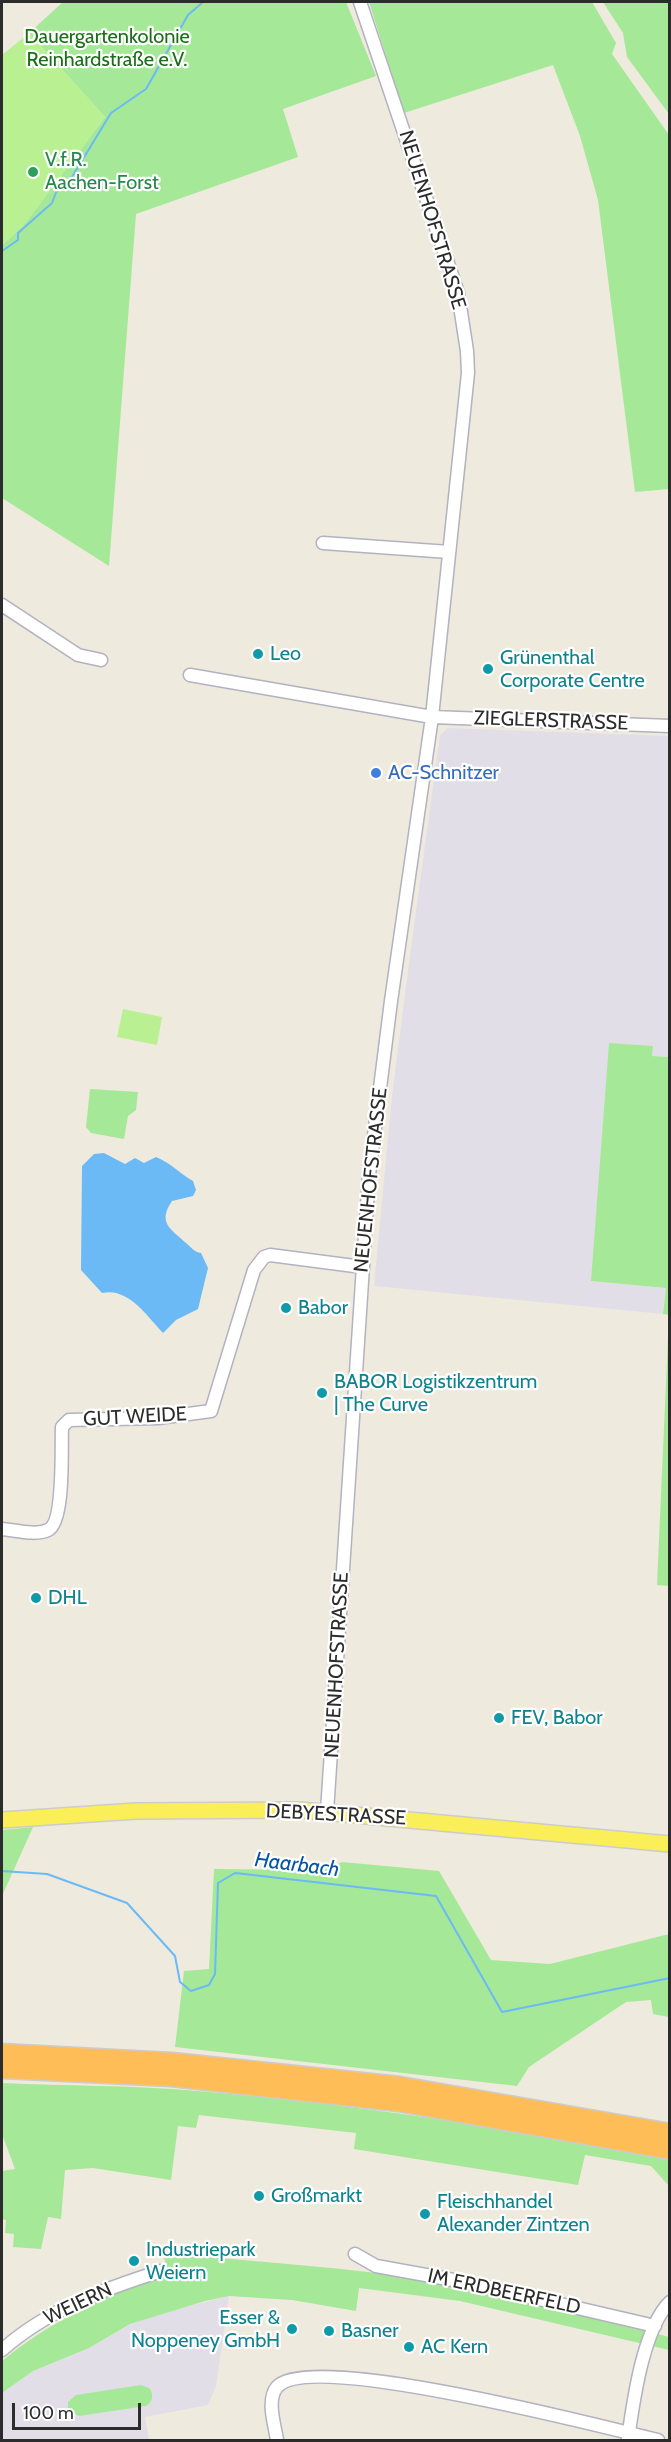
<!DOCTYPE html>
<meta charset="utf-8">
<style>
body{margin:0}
#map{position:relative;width:671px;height:2442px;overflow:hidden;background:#efeade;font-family:Cabin,sans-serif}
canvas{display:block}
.frame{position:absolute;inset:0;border:3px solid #2c2c2c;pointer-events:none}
.scale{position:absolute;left:12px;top:2403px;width:129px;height:27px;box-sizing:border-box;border:3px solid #2c2c2c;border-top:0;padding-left:8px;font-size:18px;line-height:21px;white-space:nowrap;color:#2c2c2c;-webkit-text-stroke:4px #fff;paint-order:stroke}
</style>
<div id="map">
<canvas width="671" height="2442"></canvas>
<div class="frame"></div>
<div class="scale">100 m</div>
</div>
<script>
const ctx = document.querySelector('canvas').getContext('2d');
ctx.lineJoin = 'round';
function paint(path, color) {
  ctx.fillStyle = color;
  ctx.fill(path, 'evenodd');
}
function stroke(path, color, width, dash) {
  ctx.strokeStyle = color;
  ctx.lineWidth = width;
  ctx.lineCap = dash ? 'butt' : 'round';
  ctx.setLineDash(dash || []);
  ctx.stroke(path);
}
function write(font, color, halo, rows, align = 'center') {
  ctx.font = font + ' Cabin,sans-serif';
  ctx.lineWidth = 4.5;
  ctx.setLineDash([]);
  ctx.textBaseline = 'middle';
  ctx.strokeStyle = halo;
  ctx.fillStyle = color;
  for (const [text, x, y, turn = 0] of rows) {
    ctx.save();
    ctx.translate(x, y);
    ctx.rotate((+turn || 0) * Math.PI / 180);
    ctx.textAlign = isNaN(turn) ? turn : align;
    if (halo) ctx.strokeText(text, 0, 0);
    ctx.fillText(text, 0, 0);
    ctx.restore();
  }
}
paint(new Path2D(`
 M448,728L669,736V1057L652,1056L653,1046L592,1281L666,1288L663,1314L374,1286L392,1096L412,940L440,735Z
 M229,2296L216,2386L208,2405L145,2417L149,2440H2V2393L33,2371L89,2348L130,2324L176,2309Z`), '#e2dee7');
paint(new Path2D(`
 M63,2H346L376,76L283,109L298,157L136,214L109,566L2,498V245L23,226L105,117L29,33Z
 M369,2H592L616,43L612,54L669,135V489L635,492L598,200L580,136L553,65L404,113Z
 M603,2H669V114L627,57L623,33Z
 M609,1043L653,1046L652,1056L669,1057V1586L657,1585L669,1315L663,1314L666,1288L591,1281Z
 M90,1089L138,1092L136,1110L128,1116L124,1139L91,1133L86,1127Z
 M33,1827L2,1896V1830Z
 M342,1862L439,1871L491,1960L550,1964L669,1934V2017L653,2014L651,2000L626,2002L529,2067L517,2086L175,2047L184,1971L209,1969L214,1869L324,1870Z
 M2,2083C66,2086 132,2085 197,2091C356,2104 513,2129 669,2158V2186L651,2166L585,2155L578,2185L354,2149L356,2133L199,2115L196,2128L178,2126L171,2180L93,2168L65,2170L61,2219L48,2217L41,2249L13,2247L14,2234L5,2233L6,2220L2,2219V2171L15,2169L2,2134Z
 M163,2253C257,2262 351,2267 444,2283C520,2296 595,2318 669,2337V2350L460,2301L359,2288L356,2311L292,2300L229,2296L205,2301L130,2324L89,2348L33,2371L2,2393V2361C52,2320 107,2295 168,2273Z
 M141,2385L149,2388C154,2394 153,2402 146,2406L79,2416L68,2409V2402L76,2395Z`), '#a5e897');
paint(new Path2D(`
 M29,33L105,117L23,226L2,245V55Z
 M123,1009L162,1017L157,1045L117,1037Z`), '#b8f092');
paint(new Path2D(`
 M104,1153L125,1164L135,1158L144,1163L156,1157C171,1163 179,1173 193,1181L196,1190L193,1196L172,1201C157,1223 171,1229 186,1243C192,1248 194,1252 201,1253L208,1268L198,1309L176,1320L163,1333C147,1316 128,1287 102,1293L81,1270L82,1166L94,1154Z`), '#6bbaf6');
stroke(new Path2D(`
 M2,251L18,240V233L52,203L57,190L72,177L111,113L146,89L188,15L203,2
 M2,1871L47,1874L127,1903L175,1956L180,1982L191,1991L209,1985L215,1974L218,1883L235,1873L436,1896L502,2012L670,1978`), '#6bbaf6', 2);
const minor = new Path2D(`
 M323,543L449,552
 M2,605L78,655L101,660
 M190,675L432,717L670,726
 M2,1529C15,1530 35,1536 48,1530C65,1522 61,1447 62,1427L69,1420L158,1418L211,1411L254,1270L264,1257L270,1255L362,1267
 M327,1812L369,1175L391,1001L432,717L468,373L467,351L458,293L360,2
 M355,2254L376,2266L470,2283L655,2326
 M2,2350C47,2310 104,2289 161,2271
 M628,2439C633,2403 643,2328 670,2302
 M277,2440C275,2426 266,2400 277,2387C310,2350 603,2427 658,2440`);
const major = new Path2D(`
 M2,1820L136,1811L300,1810L670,1844`);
const highway = new Path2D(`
 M2,2053L172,2062L400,2086L670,2133
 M2,2069L171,2077L398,2102L670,2150`);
stroke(minor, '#b2b2c0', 15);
stroke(major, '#ccc', 18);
stroke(highway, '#ccc', 21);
stroke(minor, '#fff', 12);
stroke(major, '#faef58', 15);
stroke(highway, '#ffbd58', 18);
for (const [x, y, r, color] of [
 [33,172,6,"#2e9e5b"],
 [258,654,6,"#0f9aa8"],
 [488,669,6,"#0f9aa8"],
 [376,773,6,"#3f7fe0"],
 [286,1308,6,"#0f9aa8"],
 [322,1393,6,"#0f9aa8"],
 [36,1598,6,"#0f9aa8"],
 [499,1718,6,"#0f9aa8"],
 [259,2196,6,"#0f9aa8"],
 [425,2214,6,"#0f9aa8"],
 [134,2261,6,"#0f9aa8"],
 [292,2329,6,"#0f9aa8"],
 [329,2331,6,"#0f9aa8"],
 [409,2347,6,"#0f9aa8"]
]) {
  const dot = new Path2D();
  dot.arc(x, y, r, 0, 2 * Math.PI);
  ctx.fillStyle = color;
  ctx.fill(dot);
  stroke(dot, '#fff', 2);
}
write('20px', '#196f16', '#fff', [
 ["Dauergartenkolonie",107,37],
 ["Reinhardstraße e.V.",107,60]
]);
write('20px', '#27864d', '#fff', [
 ["V.f.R.",45,160],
 ["Aachen-Forst",45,183]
], 'left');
write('20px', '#2c2c2c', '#fff', [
 ["NEUENHOFSTRASSE",432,220,73],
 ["ZIEGLERSTRASSE",551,721,2],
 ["NEUENHOFSTRASSE",371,1180,-84],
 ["GUT WEIDE",135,1417,-3],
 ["NEUENHOFSTRASSE",337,1665,-87],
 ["DEBYESTRASSE",336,1815,3],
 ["IM ERDBEERFELD",504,2292,12],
 ["WEIERN",78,2304,-25]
]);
write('20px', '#0d838f', '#fff', [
 ["Leo",270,654],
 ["Grünenthal",500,658],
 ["Corporate Centre",500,681],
 ["Babor",298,1308],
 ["BABOR Logistikzentrum",334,1382],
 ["| The Curve",334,1405],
 ["DHL",48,1598],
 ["FEV, Babor",511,1718],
 ["Großmarkt",271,2196],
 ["Fleischhandel",437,2202],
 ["Alexander Zintzen",437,2225],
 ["Industriepark",146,2250],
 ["Weiern",146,2273],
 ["Esser &",280,2318,"right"],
 ["Noppeney GmbH",280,2341,"right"],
 ["Basner",341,2331],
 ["AC Kern",421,2347]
], 'left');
write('20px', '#366cbe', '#fff', [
 ["AC-Schnitzer",388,773]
], 'left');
write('italic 21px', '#0554a7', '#fff', [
 ["Haarbach",297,1865,7]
]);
</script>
